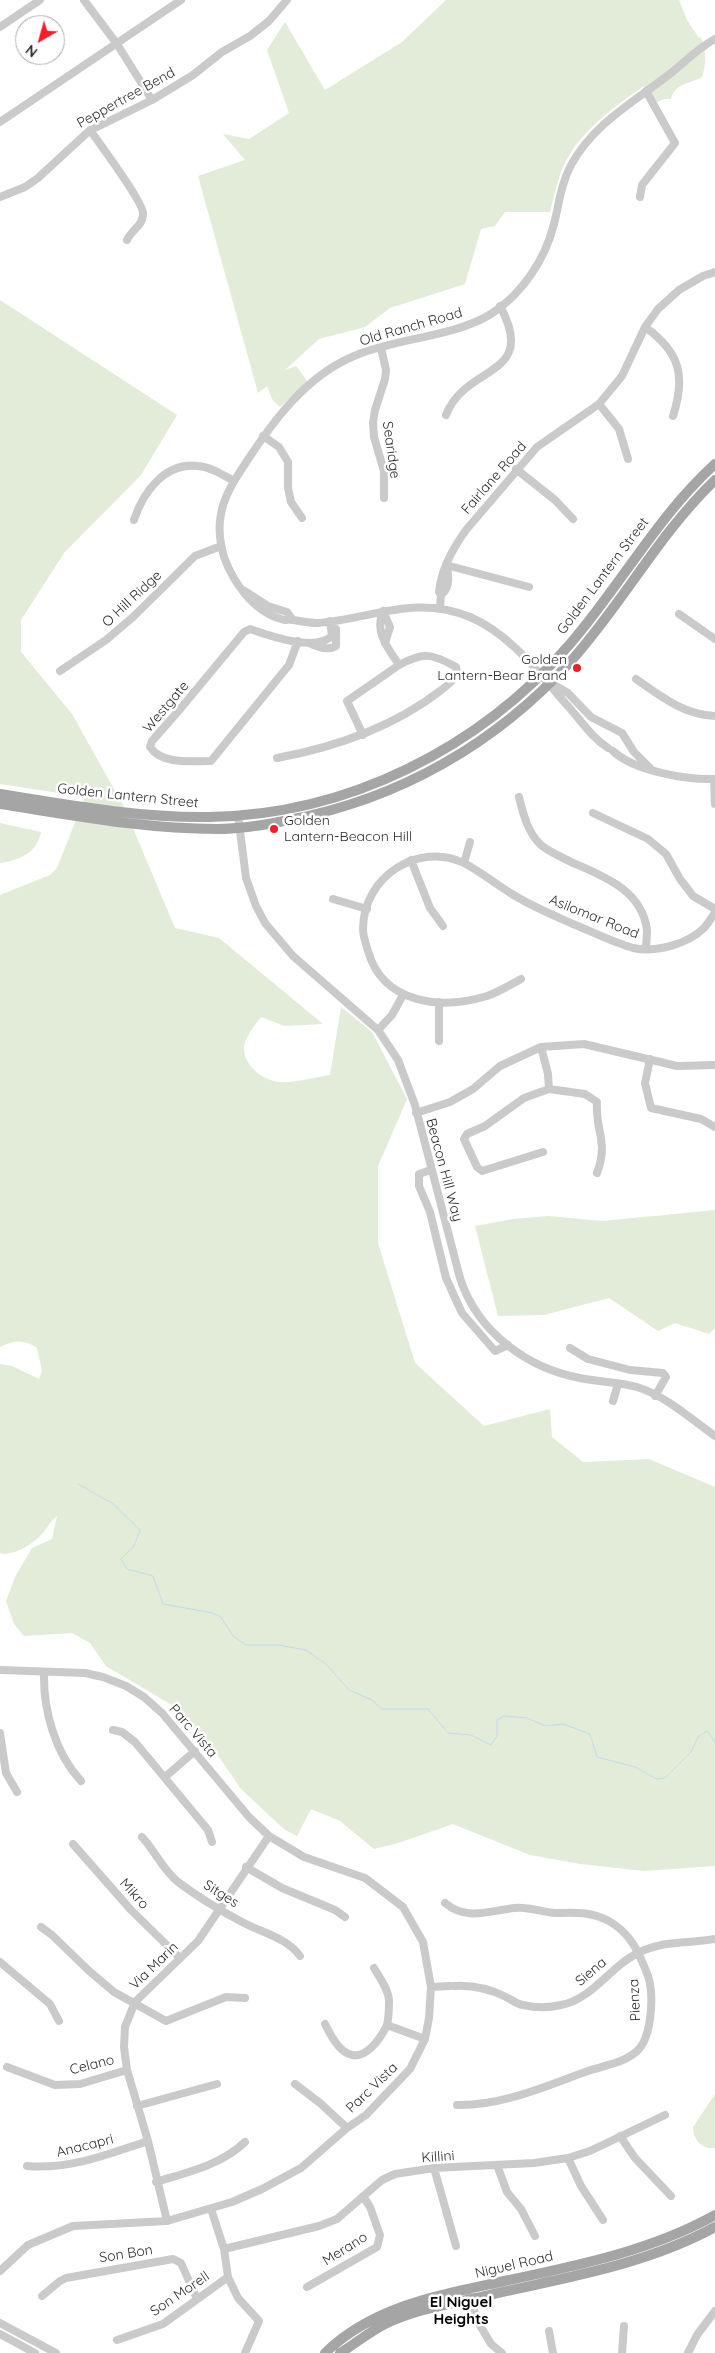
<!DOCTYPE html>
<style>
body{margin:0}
#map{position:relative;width:715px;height:2353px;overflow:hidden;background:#fff;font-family:Quicksand,sans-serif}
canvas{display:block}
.north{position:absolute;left:15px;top:15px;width:50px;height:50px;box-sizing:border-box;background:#fff;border:1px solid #ababab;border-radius:50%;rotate:218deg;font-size:14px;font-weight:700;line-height:20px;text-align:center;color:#2d2d2d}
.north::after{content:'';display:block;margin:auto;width:18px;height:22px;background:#f41e28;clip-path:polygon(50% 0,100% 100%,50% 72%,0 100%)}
</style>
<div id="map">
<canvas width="715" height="2353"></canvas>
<div class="north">N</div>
</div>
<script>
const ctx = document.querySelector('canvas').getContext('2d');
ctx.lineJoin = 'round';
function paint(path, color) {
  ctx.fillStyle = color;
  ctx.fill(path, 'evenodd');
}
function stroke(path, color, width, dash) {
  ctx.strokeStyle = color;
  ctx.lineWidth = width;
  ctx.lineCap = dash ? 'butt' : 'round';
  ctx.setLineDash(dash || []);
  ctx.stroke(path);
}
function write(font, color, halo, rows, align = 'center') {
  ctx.font = font + ' Quicksand,sans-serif';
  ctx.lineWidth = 5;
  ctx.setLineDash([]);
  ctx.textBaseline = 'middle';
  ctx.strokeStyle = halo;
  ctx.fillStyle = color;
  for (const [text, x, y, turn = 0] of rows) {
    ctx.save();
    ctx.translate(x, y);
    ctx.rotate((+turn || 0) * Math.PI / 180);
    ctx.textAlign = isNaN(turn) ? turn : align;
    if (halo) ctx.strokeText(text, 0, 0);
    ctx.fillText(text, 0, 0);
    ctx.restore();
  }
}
paint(new Path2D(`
 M446,0H679L687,20L699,38L701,37C706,52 707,61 702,77C689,84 675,83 671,99H664L657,102L644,86C612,108 573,136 560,175C556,187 553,200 550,212H505L495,226L481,229L465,284L390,308L365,327L319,339L285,370L296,366L308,382L280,407L272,399L267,386L258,393L198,176L245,160L223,134L249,139L289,113L267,50L285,22L325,90L402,42Z
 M0,300L177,415L141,475L64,553L21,620V652L72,714L124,807L175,928L219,938L323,1024L285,1026L261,1017C255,1025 245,1037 244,1047C243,1066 264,1081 280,1082C296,1083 315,1077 330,1075L341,1007L372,1032L407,1099L378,1166V1243L415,1363L484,1426L550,1409L552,1437L583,1462L649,1459L715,1487V1866L644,1871L580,1864L530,1855L453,1824L398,1843L374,1849L340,1821L311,1809L297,1836L285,1830L241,1789L210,1744L170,1704L106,1666L90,1643L72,1633L24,1636L14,1624L6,1601L15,1577L32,1548L52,1539L57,1516C50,1521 46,1531 39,1537C31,1545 11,1557 0,1553V1364L12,1366L39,1379L42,1371L37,1348C24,1339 14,1340 0,1347V895L50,875L57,868L85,797L0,784Z
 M0,823L41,832C37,853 20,860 0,863Z
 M715,1210V1328L709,1334L675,1323L658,1331L609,1298L544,1315L498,1316L475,1226L513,1219L548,1216L602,1221Z
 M715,2094V2148C702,2150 693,2139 693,2127Z`), '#e2ecd8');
stroke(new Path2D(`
 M78,1484L112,1503L140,1530L134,1546L121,1559L127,1569L153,1576L163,1604L213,1613L221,1617L233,1636L246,1645H278L306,1650L327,1665L349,1690L372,1700L382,1709H428L448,1733L471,1735L491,1745L497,1736V1720L504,1716L527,1718L546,1726L563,1724L590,1734L597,1757L635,1767L657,1779L665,1778L691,1752L698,1737L707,1731L715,1742`), '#c2dcee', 1);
stroke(new Path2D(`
 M84,0L117,44L152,100
 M0,27L40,0
 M0,122L181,0
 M90,130C99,143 144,203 143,214C143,226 131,230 127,240
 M0,197L25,187L38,178L89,131L152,100L193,75L222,52L250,36L269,21L287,0
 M640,197L642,185L675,143L646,91
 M645,327C680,352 686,376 673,416
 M381,348L386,370L385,379L375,410L373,423L374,437L384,471V498
 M599,404L619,429L628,459
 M446,415C465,364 539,378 500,306
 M263,436L279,447L288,462V488L291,502L302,518
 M516,469L555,500L573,519
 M134,520C143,492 165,462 198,466C211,467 223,475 234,481
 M446,565L529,587
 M245,591L268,606L287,612L292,619
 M441,595C450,588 449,575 446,565
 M440,608L441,595L439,592C441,570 453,548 466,530L537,447L599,404L622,376L645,327L658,309L679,290L703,276L715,272
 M383,611L390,627L385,643
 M679,614L715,639
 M298,641L289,665L211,761C192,761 162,765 150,747L152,741L181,708L244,632L250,629C270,636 315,652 332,636L330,621
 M309,643C317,647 328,651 336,646V629
 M60,671L106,640L133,617L195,556L221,546
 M636,679C660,696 684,715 715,716
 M549,682L568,693L591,717L622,733L634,752L650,768
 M363,735L347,701L399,665
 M608,748C591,737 580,719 566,704C538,672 510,634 470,617C415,594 372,619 317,623C309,623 301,621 293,620C282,618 291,622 281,619C253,611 233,582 224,557C220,543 218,528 221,514C224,496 235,479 245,464C273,421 306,376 354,356C396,338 454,337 491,314C522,294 545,260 554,224C559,204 561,184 571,165C594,123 634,102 671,73C685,62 698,48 715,39
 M613,751C634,771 687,780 715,779
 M277,758C336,747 392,728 440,691C448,685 459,677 456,667C431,653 424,652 399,665C388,648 374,632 383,611
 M714,779L715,804
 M519,797C523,814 528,833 541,845C549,852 562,857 571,862C603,876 642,890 647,930C647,936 646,943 646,949
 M593,813L648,839L666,854L680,879L693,896L715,909
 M238,815L246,878L256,906L265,923L293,956L378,1030L398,1060L415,1105L460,1278C477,1331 526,1368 580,1378C599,1382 619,1382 637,1387C666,1396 691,1419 715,1436
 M411,860L430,908L443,926
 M464,863L470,842
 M333,899L367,909
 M521,979C510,985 499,992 487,996C441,1010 383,1004 368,951C366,944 363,936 363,929C363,877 418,841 464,863C481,872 496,884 512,894C531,906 553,915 573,924C593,932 612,942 633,948C655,953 688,944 704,928C708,924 711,918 715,913
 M378,1030L392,1015L403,995
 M439,1041V1002
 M541,1047L548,1074L549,1089L585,1094L597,1102C595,1132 609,1141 597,1173
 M650,1059L645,1083L651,1108L701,1119L715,1127
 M416,1113L450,1102L473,1089L500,1066L541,1047L584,1044L677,1066L715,1065
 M543,1152L482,1171L477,1167L464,1139L467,1134L485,1126L524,1098L549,1089
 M431,1170L419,1174V1186L430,1212L446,1278L462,1313L495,1351L508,1345
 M570,1348L588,1359L630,1370L663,1373L666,1377L655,1396
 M613,1401L618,1384
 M0,1670L85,1673L103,1677L126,1686L144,1697L162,1713L249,1817L269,1836L304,1857L365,1878L403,1907L423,1942L431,1987L429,2018L425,2039L410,2069L366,2115L347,2128L301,2168L262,2189L232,2202L167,2221L73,2226L28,2245L0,2271
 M44,1672C43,1710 55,1753 81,1781
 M113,1730L122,1732L135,1742L208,1830L212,1842
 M0,1733L6,1773L17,1792
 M165,1777L195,1751
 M142,1837C155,1851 163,1870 178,1882C198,1897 221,1911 244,1923C263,1933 287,1938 300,1956
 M73,1844L131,1910L180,1958
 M246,1867L282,1888L335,1910L345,1917
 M445,1903C466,1921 490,1911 514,1908C528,1906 541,1912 555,1913C574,1913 589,1911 607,1920C630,1932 639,1952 648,1976C654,1994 652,2034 639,2049C627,2062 607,2065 591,2070C547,2085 504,2106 457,2105
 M41,1927L52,1935L88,1970L114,1992L166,2021L226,1997L245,1998
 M0,1962L50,2004L59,2021
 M454,1986C472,1985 490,1989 506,1997C512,2000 517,2004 523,2005C536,2008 549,2008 561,2005C593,1999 611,1965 640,1952C665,1940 689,1944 715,1939
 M431,1987L450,1986
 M325,2024C330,2034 338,2050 349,2054C365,2061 380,2039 386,2027C389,2021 389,2007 389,2000C388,1989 380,1978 374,1968
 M387,2025L425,2039
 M7,2067L55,2085L80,2084L127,2070
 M295,2084L320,2103L347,2128
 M137,2106L217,2084
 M620,2136L635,2158L671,2196
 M568,2158L581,2186L603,2220
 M497,2165L507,2192L521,2209L535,2236
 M27,2166C70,2170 108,2154 148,2141
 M434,2168L456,2246
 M156,2182C188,2172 221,2165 245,2142
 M211,2209L224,2249L228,2277L238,2298L259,2321L245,2353
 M167,2221L148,2141L127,2070L124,2047L125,2027L135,2002L198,1941L269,1836
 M224,2249L319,2226L337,2219L382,2180L395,2174L434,2168L534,2163L568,2158L590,2151L665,2115
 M307,2287L377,2247L380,2235L370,2207L363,2196
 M469,2295L478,2322L491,2344L502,2353
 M42,2296L60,2281L66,2278L173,2259L181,2263L197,2299
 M0,2323L56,2353
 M549,2331L553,2353
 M0,2334L35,2353
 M117,2340L163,2324L228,2277
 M622,2353L624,2326
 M688,2353L697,2335L715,2311`), '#cacaca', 8);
stroke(new Path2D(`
 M0,794C68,805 140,818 209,817C348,815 480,748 570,644C621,585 656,518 715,464
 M0,804C72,815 144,829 217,829C241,829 265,825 289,820C399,799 496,744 571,661C623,603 658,535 715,480
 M325,2353C376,2304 443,2295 509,2280C580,2265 652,2250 715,2215
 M340,2353C355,2344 369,2332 385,2324C414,2310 445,2305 476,2298C556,2279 642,2267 715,2227`), '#a5a5a5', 10);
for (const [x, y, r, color] of [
 [577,668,5,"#f41e28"],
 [274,829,5,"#f41e28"]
]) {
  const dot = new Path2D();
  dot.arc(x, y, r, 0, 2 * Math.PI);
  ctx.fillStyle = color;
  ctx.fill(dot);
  stroke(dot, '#fff', 2);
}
write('14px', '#2d2d2d', '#fff', [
 ["Peppertree Bend",126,98,-29],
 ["Old Ranch Road",411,327,-16],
 ["Searidge",391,450,82],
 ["Fairlane Road",494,478,-49],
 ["Golden Lantern Street",603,576,-53],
 ["O Hill Ridge",132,599,-43],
 ["Westgate",166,707,-50],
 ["Golden Lantern Street",128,796,6],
 ["Asilomar Road",594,917,22],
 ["Beacon Hill Way",444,1170,75],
 ["Parc Vista",193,1731,49],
 ["Mikro",134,1894,48],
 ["Sitges",221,1894,32],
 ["Via Marin",154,1966,-44],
 ["Siena",591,1972,-40],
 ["Pienza",635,2000,-93],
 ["Celano",92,2065,-14],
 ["Parc Vista",372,2088,-44],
 ["Anacapri",85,2146,-14],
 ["Killini",438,2157,-4],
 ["Merano",345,2249,-32],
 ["Son Bon",126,2254,-9],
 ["Niguel Road",514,2265,-13],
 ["Son Morell",180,2294,-34]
]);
write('14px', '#2d2d2d', '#fff', [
 ["Golden",567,660],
 ["Lantern-Bear Brand",567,676],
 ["Golden",284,821,"left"],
 ["Lantern-Beacon Hill",284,837,"left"]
], 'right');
write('bold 15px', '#000', '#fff', [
 ["El Niguel",461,2302],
 ["Heights",461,2319]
]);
</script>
